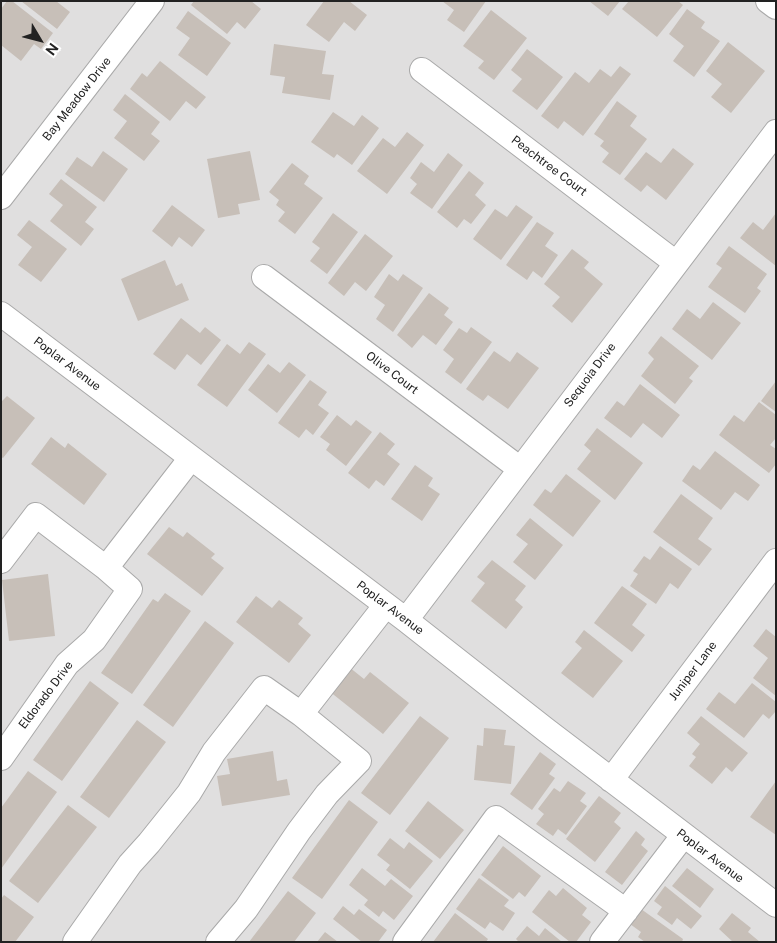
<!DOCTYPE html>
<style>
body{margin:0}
#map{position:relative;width:777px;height:943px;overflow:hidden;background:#f2efe9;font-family:"Public Sans",sans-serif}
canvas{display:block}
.frame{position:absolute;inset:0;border:2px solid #222;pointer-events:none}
.north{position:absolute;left:15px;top:15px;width:50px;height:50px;-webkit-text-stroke:4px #fff;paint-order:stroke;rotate:127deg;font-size:14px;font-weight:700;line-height:20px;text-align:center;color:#222}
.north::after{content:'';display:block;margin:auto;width:18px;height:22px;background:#222;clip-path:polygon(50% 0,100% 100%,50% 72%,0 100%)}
</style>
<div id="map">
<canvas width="777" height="943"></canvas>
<div class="frame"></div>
<div class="north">N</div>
</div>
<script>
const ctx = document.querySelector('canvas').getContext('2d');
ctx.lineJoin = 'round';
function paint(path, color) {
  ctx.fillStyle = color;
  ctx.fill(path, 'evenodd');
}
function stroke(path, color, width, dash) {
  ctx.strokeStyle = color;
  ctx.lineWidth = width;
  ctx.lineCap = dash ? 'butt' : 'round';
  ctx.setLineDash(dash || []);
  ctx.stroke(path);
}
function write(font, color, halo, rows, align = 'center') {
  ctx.font = font + ' "Public Sans",sans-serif';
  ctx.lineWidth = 4;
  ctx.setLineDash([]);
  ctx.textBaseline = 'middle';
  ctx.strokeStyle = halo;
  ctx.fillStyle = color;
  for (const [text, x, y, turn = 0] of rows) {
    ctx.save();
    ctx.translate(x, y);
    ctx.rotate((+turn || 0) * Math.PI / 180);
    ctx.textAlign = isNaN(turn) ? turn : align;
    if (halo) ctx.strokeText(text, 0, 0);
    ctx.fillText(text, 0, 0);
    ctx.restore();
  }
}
paint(new Path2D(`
 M1,1H776V942H1Z`), '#e0dfdf');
paint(new Path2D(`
 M7,1H12L53,33L41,49L34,44L21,61L1,45V9Z
 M21,1H56L70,12L57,29Z
 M194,1H251L261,9L245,29L237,22L227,34L191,5Z
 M324,1H349L367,15L355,31L344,22L329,42L306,25Z
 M442,1H486L464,32L447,20L454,10Z
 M589,1H620L608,16Z
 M629,1H678L683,5L657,37L622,9Z
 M687,9L705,22L701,28L720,41L694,77L673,61L684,46L669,34Z
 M491,10L527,38L494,80L478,68L484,61L463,46Z
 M188,11L231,43L207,76L178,55L190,38L176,28Z
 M728,42L765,71L731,113L711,97L722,84L706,71Z
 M274,44L326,51L322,74L334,75L330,100L282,93L285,77L270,75Z
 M527,49L563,77L537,110L512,91L522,79L511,70Z
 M160,61L206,97L196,109L186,101L170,121L130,89L142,73L147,77Z
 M620,66L631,74L583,136L564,121L558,129L541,116L575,72L589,83L600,69L611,77Z
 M125,94L160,122L151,134L160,141L144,161L114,138L127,121L113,110Z
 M617,101L637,116L630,126L647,139L620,175L602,162L609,153L600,146L604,141L594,134Z
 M333,112L354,126L362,115L379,128L352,165L337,154L334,158L311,142Z
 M407,132L424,145L387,194L357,171L383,138L395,147Z
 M673,148L694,164L666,200L647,185L641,192L624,179L646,152L661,163Z
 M103,151L128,169L104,202L65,174L77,157L92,167Z
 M250,151L260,200L238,204L240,214L218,218L207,159Z
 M448,153L463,165L432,209L410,193L417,184L410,178L421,162L434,172Z
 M292,163L309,176L304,184L323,198L295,234L278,221L285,212L276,205L279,200L269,192Z
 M469,171L484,183L475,195L486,205L471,224L464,219L457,228L437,212Z
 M61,179L97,207L85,222L94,229L81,246L50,221L63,205L49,194Z
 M172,205L205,230L192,247L179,237L172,247L152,231Z
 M516,205L533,217L501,260L473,239L495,209L507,217Z
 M333,213L358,232L327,274L310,261L320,248L312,242Z
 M776,213V266L740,238L753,222L763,230Z
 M29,220L67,249L41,282L18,265L32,247L17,235Z
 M537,222L554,233L545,246L558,255L542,278L533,271L527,280L506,265Z
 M365,234L393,256L366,291L355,282L344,296L328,283Z
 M729,246L767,274L757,288L761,291L745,313L708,287L722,268L716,264Z
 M572,249L589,262L584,268L603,284L572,323L552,306L560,297L544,284Z
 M165,260L176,286L182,283L189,300L138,321L121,279Z
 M389,274L398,281L403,274L423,288L393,332L376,319L385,305L374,297Z
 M429,293L449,308L444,315L453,322L436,345L423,335L412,348L397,335Z
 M713,302L741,323L712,360L672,329L687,309L700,319Z
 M181,318L200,333L205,327L221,340L201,365L187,354L175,370L153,354Z
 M471,327L492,342L461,384L445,372L454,359L443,350L459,328L467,333Z
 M661,336L699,366L689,378L693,381L675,404L641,376L654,359L648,353Z
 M249,342L266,354L227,407L197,385L227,344L240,354Z
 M494,351L510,362L517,352L539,368L508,409L488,395L483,401L466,389Z
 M289,362L306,375L277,413L248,390L268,364L280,373Z
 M310,380L327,392L318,405L329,413L313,435L306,429L299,438L278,423Z
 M776,381V412L761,401Z
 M640,384L680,415L662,438L643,423L631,438L604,418L617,401L624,406Z
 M7,396L35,418L3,458L1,457V402Z
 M759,402L776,415V438L770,445L776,449V464L769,473L719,435L734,415L744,422Z
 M337,415L351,426L356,420L372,432L346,466L326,450L330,444L320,437Z
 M597,428L643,463L615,500L577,469L591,451L584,445Z
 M380,432L395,444L387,454L400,464L384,486L376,480L369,489L348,473Z
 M51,437L65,448L68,443L107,474L84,505L31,464Z
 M715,451L760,485L748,501L735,492L721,510L682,481L693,465L700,470Z
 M415,465L433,478L428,486L440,494L422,521L391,499Z
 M566,474L601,501L573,537L533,505L545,489L551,493Z
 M681,494L713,518L698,539L712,549L699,566L653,532Z
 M530,518L563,545L535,580L513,562L528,544L516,535Z
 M169,527L183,537L187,532L215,554L211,558L224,568L202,596L147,554Z
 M660,546L692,569L678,589L670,583L656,604L630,586L638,574L633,571L644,556L650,560Z
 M492,560L526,586L515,600L523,607L506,629L471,601L485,583L477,577Z
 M48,574L55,636L9,641L2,580Z
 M622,586L647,604L632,625L645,635L632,652L594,623Z
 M165,593L191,611L132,694L101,673L153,599L158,602Z
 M256,596L272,608L279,600L303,618L298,624L311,635L289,663L236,622Z
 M205,621L234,643L173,727L143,705Z
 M766,629L776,637V696L753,678L768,658L753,646Z
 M584,630L623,661L593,698L561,673L582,648L575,642Z
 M349,667L364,679L370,672L409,703L383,734L329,691Z
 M90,681L119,703L62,781L33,760Z
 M752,683L776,702V711L769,719L763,714L744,738L706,709L719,692L735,704Z
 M420,716L449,738L390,815L361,793Z
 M701,716L748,753L732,772L726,767L712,784L689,766L696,757L692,754L700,744L687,733Z
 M137,720L166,742L109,818L80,797Z
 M484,728L506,730L504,745L515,746L511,784L474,780L477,745L483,746Z
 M273,751L277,781L287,779L290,795L222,806L217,776L230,774L227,759Z
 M540,752L556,764L549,774L555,778L532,810L510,794Z
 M28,771L57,792L1,869V808Z
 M568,781L586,793L580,801L587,806L566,835L558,829L553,836L536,824L544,814L538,809L554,788L560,792Z
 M776,781V835L750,817Z
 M599,796L621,813L614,822L621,828L595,862L566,839Z
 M349,800L378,822L322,899L292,878Z
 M428,801L464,830L440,859L405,831Z
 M68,805L97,827L38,903L9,881Z
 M636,831L645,839L641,845L648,851L622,885L605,872Z
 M390,838L404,849L409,842L433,861L410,889L386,870L390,865L377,855Z
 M503,846L541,876L525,897L519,892L513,899L481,875Z
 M362,868L385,886L391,879L413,896L394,920L383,911L379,917L364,905L368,900L349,885Z
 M687,868L714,889L700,908L672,886Z
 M479,878L509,900L504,906L515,913L503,931L490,922L485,929L456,909Z
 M665,886L702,916L691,929L677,918L672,925L657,914L662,907L654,901Z
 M563,888L587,908L582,915L591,922L576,942H570L532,912L549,890L556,896Z
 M288,891L316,913L294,942H249Z
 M4,895L34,917L15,942H1V899Z
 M343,906L354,915L359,909L387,930L378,942H362L333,919Z
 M641,909L683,939L682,942H645L638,937L641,932L630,924Z
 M455,913L488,939L486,942H433Z
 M732,913L751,928L748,932L760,942H733L719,929Z
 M527,926L539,936L545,928L562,942H519L516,939Z
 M325,932L338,942H317Z`), '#c7bfb8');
const minor = new Path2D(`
 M768,1L776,7
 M422,70L676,263
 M1,197L152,1
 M264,277L519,468
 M1,314L406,620L546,730L776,905
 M1,561L36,515L106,568L130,589L94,640L67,664L1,758
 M106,568L191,458
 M406,620L776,132
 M301,714L386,605
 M611,780L776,561
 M75,942L130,864L149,843L189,793L214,752L264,688L301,714L359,761L327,794L299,831L246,909L218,942
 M405,942L496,818L626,911
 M602,942L683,836`);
stroke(minor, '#a9a9a9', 26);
stroke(minor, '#fff', 24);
write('12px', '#222', '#fff', [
 ["Bay Meadow Drive",77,99,-52],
 ["Peachtree Court",549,166,37],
 ["Poplar Avenue",67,364,37],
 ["Olive Court",392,373,37],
 ["Sequoia Drive",590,375,-53],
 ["Poplar Avenue",390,608,37],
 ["Juniper Lane",693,671,-53],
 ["Eldorado Drive",46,695,-53],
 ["Poplar Avenue",710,856,37]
]);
</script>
